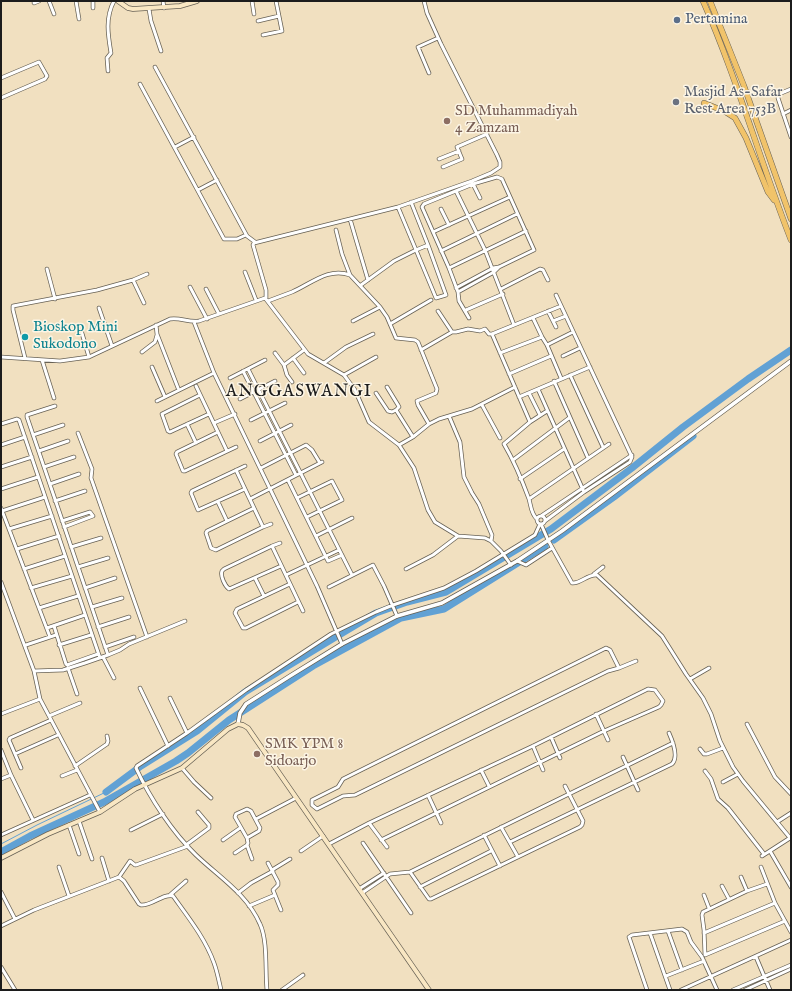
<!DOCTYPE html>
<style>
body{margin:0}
#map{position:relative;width:792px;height:991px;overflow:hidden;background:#f1e0c0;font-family:"IM FELL English",serif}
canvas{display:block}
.frame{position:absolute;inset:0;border:2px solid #1c1c1c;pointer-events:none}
</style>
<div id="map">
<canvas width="792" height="991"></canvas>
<div class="frame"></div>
</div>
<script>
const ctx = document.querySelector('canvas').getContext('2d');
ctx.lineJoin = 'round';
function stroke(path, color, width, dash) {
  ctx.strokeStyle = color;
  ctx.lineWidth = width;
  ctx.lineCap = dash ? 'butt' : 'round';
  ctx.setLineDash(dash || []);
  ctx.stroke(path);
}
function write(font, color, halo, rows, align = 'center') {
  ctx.font = font + ' "IM FELL English",serif';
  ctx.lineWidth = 3;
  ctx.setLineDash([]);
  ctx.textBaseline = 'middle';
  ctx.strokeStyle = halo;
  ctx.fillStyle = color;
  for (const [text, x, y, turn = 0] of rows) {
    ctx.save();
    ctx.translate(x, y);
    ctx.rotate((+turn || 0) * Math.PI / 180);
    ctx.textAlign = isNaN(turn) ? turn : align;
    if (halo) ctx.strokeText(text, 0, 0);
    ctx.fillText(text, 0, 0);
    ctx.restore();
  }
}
stroke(new Path2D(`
 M1,844L37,825L106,792`), '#61a1d4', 1);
stroke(new Path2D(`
 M554,540L614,497L693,436
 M106,792L141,766L197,731L245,692L334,638L376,613L407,602L446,592L551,529L632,468L683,427L748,379L791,350
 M1,852L30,836L104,802L176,761L188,753L229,720L313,666L401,618L444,609L545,546`), '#61a1d4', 7);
const minor = new Path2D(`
 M49,1L54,14
 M76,1L79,19
 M163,1L164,8
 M252,1L254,14
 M34,3L39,1
 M93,8V1
 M149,9L151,21L161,51
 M258,21L279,16
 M263,35L282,31L276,1
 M155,67L247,236L255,242
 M108,71L107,58L111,53C108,35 105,18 114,1
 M429,73L418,47L438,38
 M1,78L39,62L47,76L45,79L1,98
 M140,84L224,239H237L246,235
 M791,89L779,94L778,98L791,137
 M783,114L791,110
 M175,147L194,137
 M439,159L459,151
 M443,167L462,159L457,147L487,134
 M473,184L480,198
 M198,190L217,180
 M456,191L485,250L514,325
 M411,202L428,245
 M441,209L449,225
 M350,219L368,280
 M336,230L342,254L350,275
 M433,232L510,197
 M428,245L446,295L436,298L416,250Z
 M441,251L517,214
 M449,268L526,231
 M47,269L55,299
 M245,272L256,300
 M133,280L144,303
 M361,285L394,261L416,250L398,207
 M190,287L207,319
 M456,288L493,268L499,267L534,250L502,179L497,177L473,184L424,204L422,207L449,268L458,292L459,301L469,318
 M206,289L219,314
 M501,289L540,269L543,270L548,280
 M458,292L494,272L499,267
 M266,298V290L253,245L254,243L398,207L472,181L491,173L500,167V162L497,155L441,44L427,13L424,1
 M268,301C276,298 284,295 292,292C311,284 328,267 350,275L380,307L387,317L396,338L415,340L418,342L437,389L436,393L417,401L418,405L429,424
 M99,308L112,346
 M466,310L503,294
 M438,311L452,332
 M548,311L556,327
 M533,318L542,337L547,345L561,378
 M353,321L380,307
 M553,321L566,316
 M194,322L214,373L317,586L342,644
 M390,324L431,300
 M156,325L157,334L178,388
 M81,330L89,357
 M547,345L573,332
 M421,350L452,332H456L468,329L480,331L485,329L489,334H492
 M142,352L155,342L157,335
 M275,353L284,365L287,375L292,382
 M500,353L542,337
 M563,356L580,348
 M1,357L60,361L89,357L170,319C180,317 189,323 199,321L265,298L308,354L344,375L355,390L369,422L399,445L414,468L428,510L435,522L458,536L485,538L491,541L501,551L511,565
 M25,358L13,310V306L97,290L133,280L147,274
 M293,358L304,373
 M42,360L54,398
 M324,363L346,347L373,334
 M284,365L304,350
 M152,367L165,397
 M248,369L352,575
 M243,371L296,475
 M509,374L551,356
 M344,375L376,357
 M570,375L603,447
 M230,378L265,360
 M554,381L588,458
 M196,386L227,451
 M387,387L398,405L399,407L396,410
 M538,389L584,492
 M376,393L388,411L392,412L396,410L413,437
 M529,393L540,415
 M200,395L162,414L168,431L170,432L209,414
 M519,397L590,367
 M240,399L275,381
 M157,401L214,373
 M482,405L500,438
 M55,406L27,415V417L108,655
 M449,416L460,442L464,477L472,493L479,504L492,535L491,541
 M251,420L285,403
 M530,422L492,334L561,306
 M214,423L235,414
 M1,424L17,419L19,420L100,658
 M187,424L196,443
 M218,432L177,452L176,454L183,471H185L236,447
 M78,433L92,469L91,478L147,637
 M33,435L63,425
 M260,441L291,425
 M1,445L25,437
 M399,445L413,437L429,424L439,419L472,409L515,387
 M39,451L68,441
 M513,460L569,418
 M245,466L192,491L191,493L198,510L245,489
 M1,467L32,457
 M44,467L74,457
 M261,468L306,445L312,450L320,463
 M236,470L263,527L271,524
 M520,479L564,449
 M288,480L328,561L342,555
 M50,484L79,474
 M1,489L38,477
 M297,498L332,481L342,500L307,517
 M250,499L322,462
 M529,499L609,444
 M55,501L85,491
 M218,502L227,521
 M1,508L50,637
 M254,508L207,531L206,533L211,548L216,550L263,527
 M2,511L45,497
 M537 520a4 4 0 1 1 8 0a4 4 0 1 1-8 0Z
 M541,516L632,455
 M537,519C531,514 531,506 529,499C522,480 514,461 504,444L530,422L547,411
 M62,521L90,512L93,516L64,527
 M545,521L584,492L630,462L632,457L556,295
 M541,524L548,540L572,583C581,584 587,574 597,575L662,636L686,674L703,698L711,714L720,741L733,767L743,781L791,839
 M9,529L52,516
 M316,536L352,518
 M272,546L280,543
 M71,547L101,538
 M17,549L59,536
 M517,561L526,565L552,548
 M281,566L229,589C225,586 220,576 222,571L224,569L272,546L303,611
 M78,567L108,558
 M24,569L65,556
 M406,569L433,555L458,536
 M594,574L603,567
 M286,575L339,550
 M255,578L264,596
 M1,582L34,671L40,699L100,812
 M290,584L237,609L235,613L243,628H246L298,602
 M329,587L373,565L384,586L397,616
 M31,588L72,576
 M85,588L115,578
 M92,607L122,598
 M39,608L78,596
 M54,626L66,664L67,665L98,654
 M98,627L129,617
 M47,628L85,615
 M26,645L56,635
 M59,645L91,635
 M105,647L134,637
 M103,657L114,678
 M68,668L77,694
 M34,671L63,670L85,663L108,655L120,650L129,644L185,621
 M690,679L709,668
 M140,688L168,746
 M170,698L187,733
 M1,714L40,699
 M596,714L608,740
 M49,716L80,703
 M747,724L775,777L791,794
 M551,737L560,758
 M533,746L543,770
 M700,749L704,754H707L723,748
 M1,750L11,775L33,820
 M15,754L58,735
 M623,757L638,790
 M75,766L107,744L108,741L107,736
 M21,768L9,740L10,738L51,720
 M182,768L194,782L211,798
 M481,770L489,786
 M705,771L711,779L718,799L728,808L764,854
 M62,776L77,770
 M1,779L11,775
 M723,782L738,774
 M428,795L441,823
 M312,805V800L338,787L343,779L606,648L610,650L619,668
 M312,805L317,809L343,796L355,795L608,671L619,668L636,661
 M256,819L296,798
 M79,821L92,859
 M777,822L791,813
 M369,823L387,847
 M69,825L79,854
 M501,827L518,857
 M131,830L163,814
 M1,835L90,795
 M484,835L500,866
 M247,838L259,831L260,828L251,811L247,809L236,814L235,817L247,838L248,843L247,845L252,859
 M223,840L240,828
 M510,842L672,764C679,757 673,742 669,733
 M363,843L411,913
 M329,844L369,823L533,746L648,689L655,690L663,701L661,705L659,707L604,731L381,840
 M186,845L209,828V825L198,812
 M301,851L323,836
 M770,851L791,887
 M235,853L247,845
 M762,856L790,838
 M102,858L109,881
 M268,863L278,882V885L273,890L281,910
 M59,867L69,896
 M761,867L775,903L791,932
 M272,870L290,859
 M410,872L429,899H431L580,827L582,825L583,821L565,786
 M119,877L124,881L139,904L141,905C152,906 163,893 173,896C188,917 205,938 214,963C217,971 219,981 221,990
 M741,877L747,891
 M767,884L747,891L703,912L702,915L704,930L705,955L785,921
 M722,886L729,899
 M420,887L491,851
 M359,889L384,873
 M1,892L15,919
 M238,893L251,883L273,871
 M362,893L390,874L410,872L673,743
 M170,895L186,881
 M704,895L709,908
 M249,906L275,895
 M1,926L34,910L119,877L130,861L135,865H136L188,846
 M668,931L682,970
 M650,933L670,990
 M704,933L775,903
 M756,957L770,990
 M1,967L15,990
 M666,976L704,961
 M267,990C265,971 268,941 260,924C247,894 219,877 196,855C172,832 150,798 136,768L137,766L187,733L246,690L331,634L376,612L393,605L444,588L476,571L535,535L540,524
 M282,990L303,975
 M647,990L629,937L632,935L682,929L687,932L691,942L702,957L717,990
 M681,990L791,940
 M733,990L791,965
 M745,990L791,969`);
const tertiary = new Path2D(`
 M238,724L240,713L246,704L290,676L342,644L397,616L442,603L517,561L562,531L791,361`);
const secondary = new Path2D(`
 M118,1L128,8L133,9L180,6L197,1
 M1,858L48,834L100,812L135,789L182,768L228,729L238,724L243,725L248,728L429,990`);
const motorway = new Path2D(`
 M703,1C737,78 760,161 791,240
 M710,1L744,86L791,219
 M704,103L724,111L735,118L746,138L768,192L774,200`);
stroke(minor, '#676155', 4.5);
stroke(tertiary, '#676155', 5);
stroke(secondary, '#676155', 5.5);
stroke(motorway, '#676155', 6);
stroke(minor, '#fff', 3);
stroke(tertiary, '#fff', 3.5);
stroke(secondary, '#f9e7c3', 4);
stroke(motorway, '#f1c36a', 5);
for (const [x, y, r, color] of [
 [677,20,4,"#5c6f8a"],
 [676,102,4,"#6b7280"],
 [447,121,4,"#8d6e63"],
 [25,337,4,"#0f9aa8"],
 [257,754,4,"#8d6e63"]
]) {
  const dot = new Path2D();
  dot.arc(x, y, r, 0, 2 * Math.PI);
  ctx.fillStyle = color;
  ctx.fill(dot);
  stroke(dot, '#fcf5e5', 1.5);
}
write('15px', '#4e5e75', '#fcf5e5', [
 ["Pertamina",685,20]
], 'left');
write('15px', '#5b616d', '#fcf5e5', [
 ["Masjid As-Safar",684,93],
 ["Rest Area 753B",684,110]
], 'left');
write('15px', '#785e54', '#fcf5e5', [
 ["SD Muhammadiyah",455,112],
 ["4 Zamzam",455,129],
 ["SMK YPM 8",265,745],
 ["Sidoarjo",265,762]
], 'left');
write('15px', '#0d838f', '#fcf5e5', [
 ["Bioskop Mini",33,328],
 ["Sukodono",33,345]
], 'left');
ctx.letterSpacing = '1px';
write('17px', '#1c1c1c', '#fcf5e5', [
 ["ANGGASWANGI",299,393]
]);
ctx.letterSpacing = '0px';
</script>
